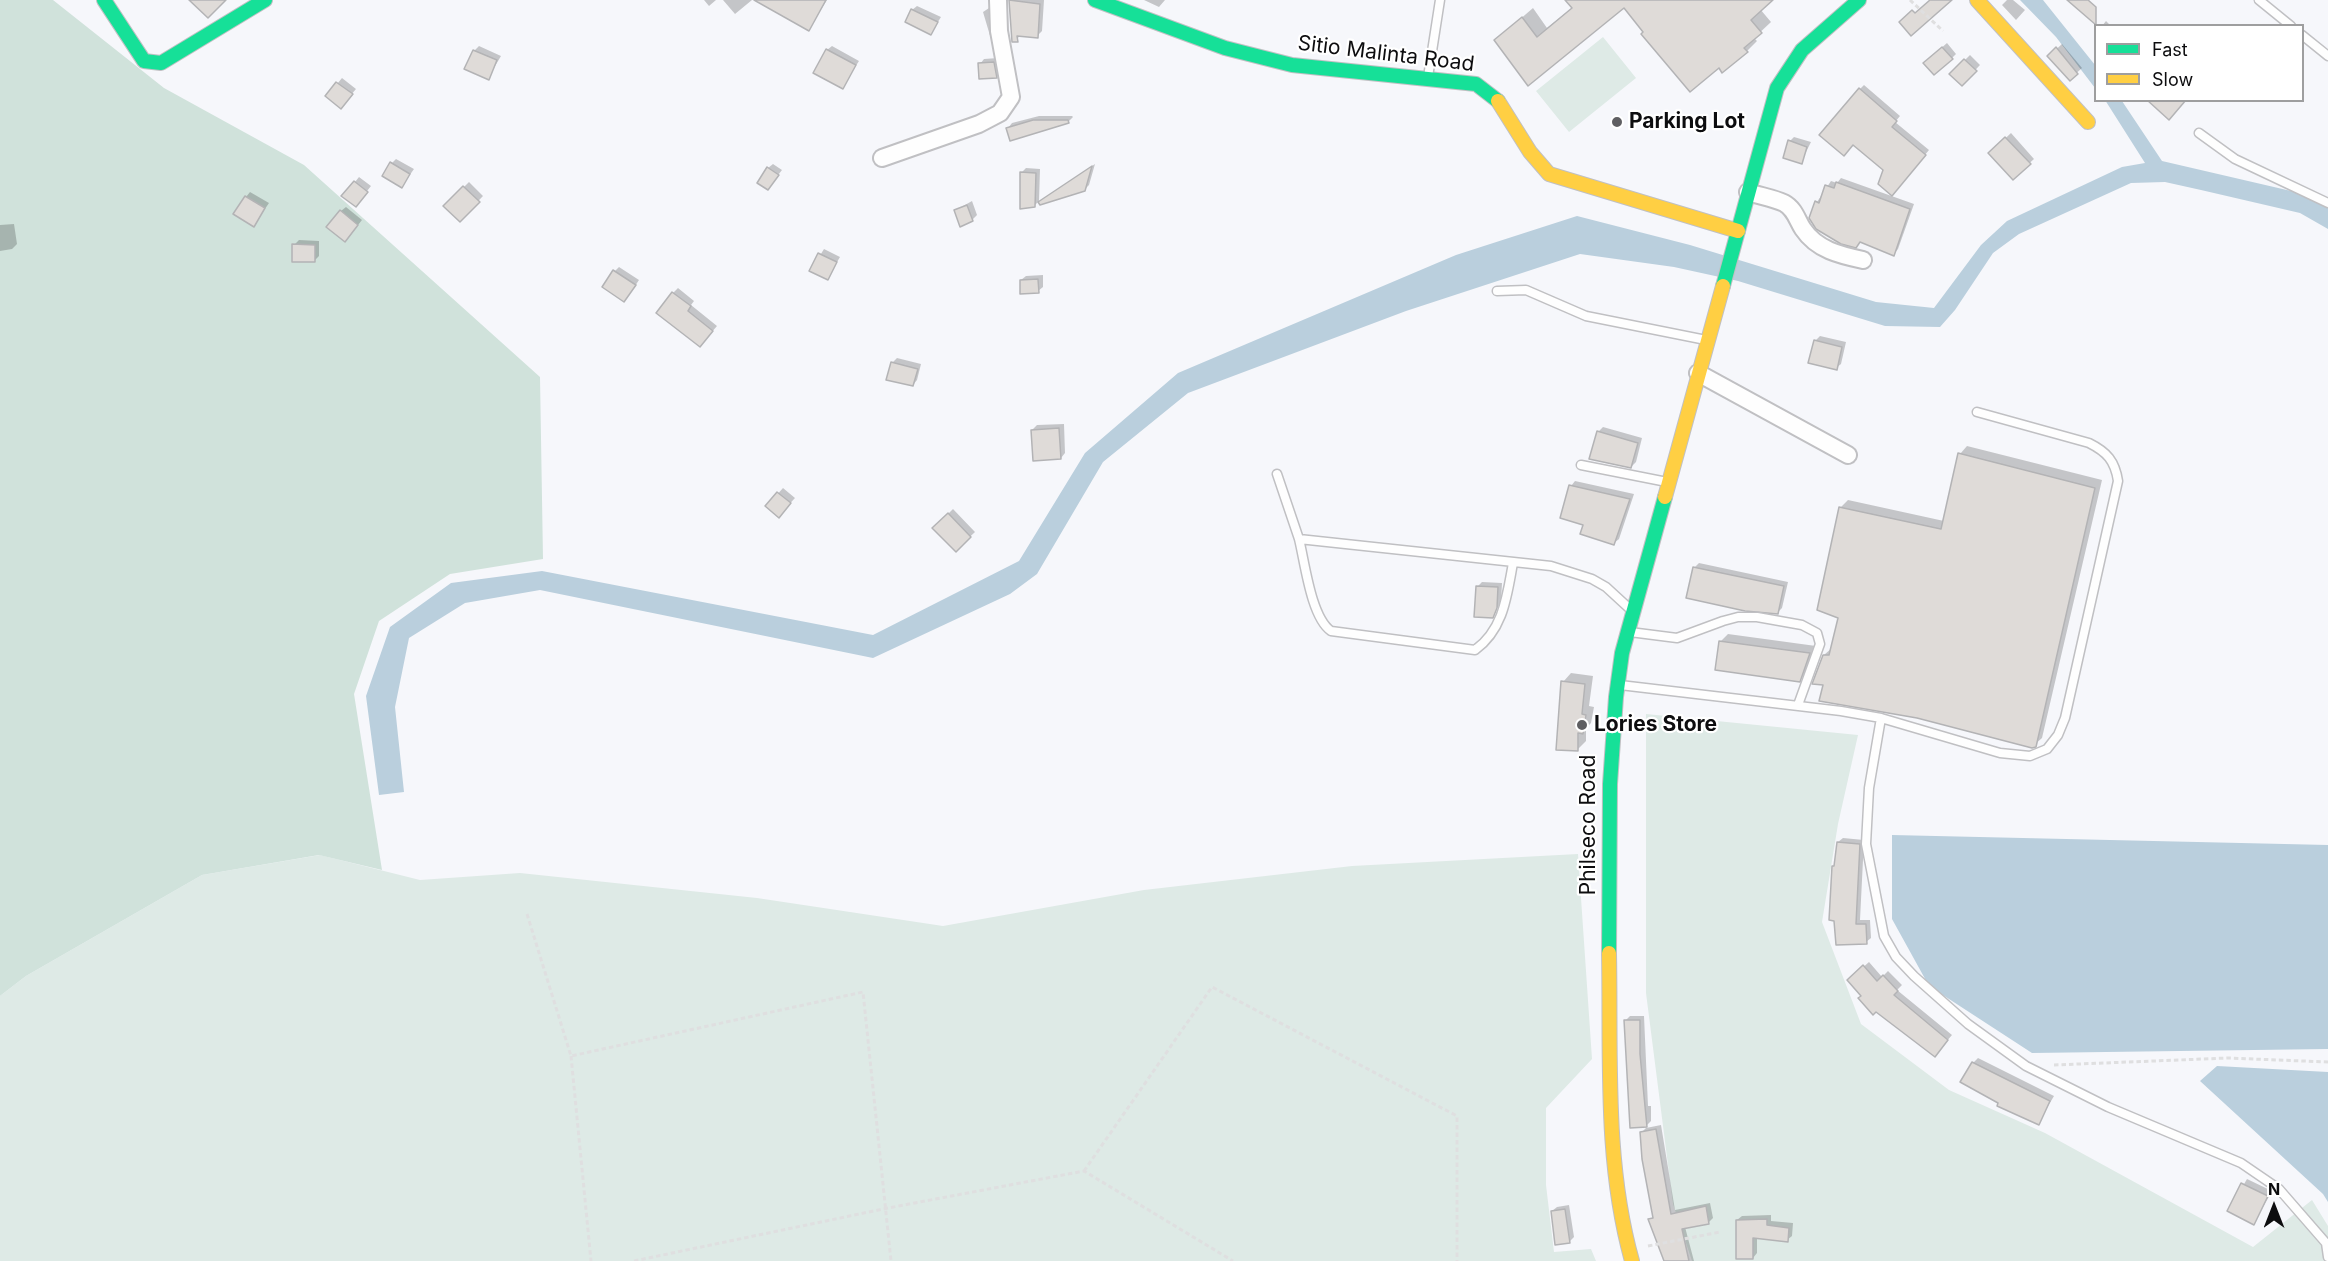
<!DOCTYPE html>
<style>
body{margin:0}
#map{position:relative;width:2328px;height:1261px;overflow:hidden;background:#f6f7fb;font-family:Inter,sans-serif}
canvas{display:block}
.legend{position:absolute;left:2094px;top:24px;width:210px;height:78px;box-sizing:border-box;background:#fff;border:2px solid #9e9e9f;margin:0;padding:8px 10px;list-style:none;font-size:18px;color:#0d0d0f}
.legend li{display:flex;align-items:center;gap:12px;height:30px}
.legend b{width:30px;border:2px solid #9e9e9f}
.north{position:absolute;left:2244px;top:1177px;width:60px;height:60px;-webkit-text-stroke:4px #fff;paint-order:stroke;rotate:0deg;font-size:16px;font-weight:700;line-height:24px;text-align:center;color:#0d0d0f}
.north::after{content:'';display:block;margin:auto;width:21px;height:27px;background:#0d0d0f;clip-path:polygon(50% 0,100% 100%,50% 72%,0 100%)}
</style>
<div id="map">
<canvas width="2328" height="1261"></canvas>
<ul class="legend">
<li><b style="height:8px;background:#16e098"></b>Fast</li>
<li><b style="height:8px;background:#ffcf43"></b>Slow</li>
</ul>
<div class="north">N</div>
</div>
<script>
const ctx = document.querySelector('canvas').getContext('2d');
ctx.lineJoin = 'round';
function paint(path, color) {
  ctx.fillStyle = color;
  ctx.fill(path, 'evenodd');
}
function stroke(path, color, width, dash) {
  ctx.strokeStyle = color;
  ctx.lineWidth = width;
  ctx.lineCap = dash ? 'butt' : 'round';
  ctx.setLineDash(dash || []);
  ctx.stroke(path);
}
function write(font, color, halo, rows, align = 'center') {
  ctx.font = font + ' Inter,sans-serif';
  ctx.lineWidth = 4.5;
  ctx.setLineDash([]);
  ctx.textBaseline = 'middle';
  ctx.strokeStyle = halo;
  ctx.fillStyle = color;
  for (const [text, x, y, turn = 0] of rows) {
    ctx.save();
    ctx.translate(x, y);
    ctx.rotate((+turn || 0) * Math.PI / 180);
    ctx.textAlign = isNaN(turn) ? turn : align;
    if (halo) ctx.strokeText(text, 0, 0);
    ctx.fillText(text, 0, 0);
    ctx.restore();
  }
}
paint(new Path2D(`
 M1603,37L1636,78L1569,132L1536,91Z
 M1646,714L1858,735L1838,824L1822,922L1861,1024L1949,1090L2045,1133L2253,1247L2312,1200L2328,1226V1261H1692L1673,1204L1646,993Z
 M1578,854L1592,1059L1546,1108V1185L1554,1252L1591,1249L1596,1261H0V996L26,976L202,875L320,855L420,880L520,873L757,898L943,926L1144,890L1352,866Z`), '#deeae6');
paint(new Path2D(`
 M0,0H53L164,88L304,165L540,377L543,559L450,574L379,621L354,694L382,870L319,855L202,875L26,976L0,996Z`), '#d0e2db');
paint(new Path2D(`
 M2020,0H2043L2095,65V88L2056,37Z
 M2105,100L2122,101L2162,161L2304,194L2328,207V229L2300,213L2201,190L2165,182L2131,183L2019,234L1993,253L1955,310L1940,327L1885,326L1738,281L1674,267L1580,254L1406,311L1188,393L1103,462L1037,574L1010,594L873,658L540,590L465,603L409,638L395,707L404,792L379,795L366,696L390,627L451,583L542,571L873,635L1019,561L1085,453L1178,373L1456,255L1577,216L1690,245L1876,302L1934,308L1981,245L2007,221L2122,167L2145,163Z
 M1892,835L2328,845V1049L2032,1053L1929,986L1892,919Z
 M2217,1066L2328,1072V1202L2323,1194L2200,1081Z`), '#bacfdd');
paint(new Path2D(`
 M704,0H716L709,6Z
 M723,0H752L735,14Z
 M757,0H827L809,29Z
 M1009,0H1044L1042,31L1037,36L1022,35L1013,41Z
 M1144,0H1165L1159,7Z
 M1567,0H1771L1760,9L1771,22L1754,38L1757,41L1747,51L1719,66L1645,32L1624,6L1528,84L1496,40L1533,8L1547,28L1573,7Z
 M2007,0H2013L2025,10L2016,20L2002,5Z
 M917,6L941,17L931,33L912,10Z
 M992,6L994,36L991,39L983,12Z
 M2106,21L2111,26H2102Z
 M1947,43L1956,54L1952,58H1930Z
 M2062,44L2082,68L2070,79L2049,56Z
 M479,46L501,56L488,78L474,51Z
 M832,46L859,61L842,87L827,50Z
 M1970,55L1980,65L1962,84L1951,74Z
 M998,58L1001,72L996,77L980,64L984,59Z
 M342,78L356,89L345,102L327,96Z
 M1864,85L1900,116L1895,122L1929,150L1896,190L1885,169L1854,144L1860,89Z
 M1039,116H1072L1073,117L1068,122L1008,128L1012,123Z
 M2011,133L2034,159L2013,178L1990,153Z
 M1794,137L1811,142L1801,162L1790,141Z
 M396,159L414,169L402,186L392,163Z
 M773,164L782,170L768,188V168Z
 M1095,164L1089,185L1084,190L1040,202Z
 M1026,168L1040,169L1039,201L1035,205L1021,173Z
 M359,177L371,186L360,200L355,182Z
 M1841,178L1914,204L1898,249L1894,254L1861,241L1817,202L1831,181L1837,183Z
 M469,182L483,196L460,220L445,206Z
 M250,192L269,203L254,225L246,197Z
 M972,201L977,215L972,220L956,210Z
 M346,207L362,220L350,235L341,211Z
 M14,224L17,244L12,249L0,251V225Z
 M299,240L319,241V256L314,261L294,245Z
 M824,249L840,257L827,279L811,270Z
 M619,267L639,280L629,295L615,271Z
 M1043,275V287L1038,291L1021,280L1026,276Z
 M678,288L694,301L691,305L717,326L705,340L673,293Z
 M1820,336L1846,342L1841,364L1836,368L1815,341Z
 M897,358L921,364L917,380L913,385L892,363Z
 M1064,424L1065,453L1061,458L1032,430L1037,425Z
 M1603,427L1642,438L1636,462L1631,467L1598,432Z
 M1967,446L2102,480L2042,738L2032,747L1993,738L1824,684V655L1833,647L1839,617L1841,507L1848,500L1944,521L1960,454Z
 M1575,481L1634,494L1619,539L1614,543L1585,524L1571,486Z
 M783,488L795,498L783,511L767,506Z
 M953,509L975,532L956,550L934,528Z
 M1699,563L1788,582L1782,608L1777,613L1695,567Z
 M1482,582L1502,583L1501,602L1492,617L1477,587Z
 M1728,634L1816,646L1807,673L1799,680L1721,641Z
 M1571,673L1593,676L1589,706L1594,707L1591,723L1586,728V741L1577,750L1563,682Z
 M1843,838L1864,840L1860,920H1870L1871,938L1866,942L1836,919V864L1838,842Z
 M1869,962L1882,977L1888,971L1902,985L1897,990L1952,1035L1939,1050L1863,996L1849,980Z
 M1630,1016H1644L1648,1106H1651V1121L1646,1126L1626,1020Z
 M1978,1058L2054,1096L2038,1123L2000,1102L1973,1063Z
 M1661,1125L1675,1210L1710,1203L1713,1218L1709,1222L1685,1227L1694,1261H1665L1650,1220L1654,1216L1642,1132L1646,1128Z
 M2247,1179L2272,1191L2254,1223L2229,1210Z
 M1569,1205L1574,1237L1569,1242L1552,1211L1557,1207Z
 M1771,1215V1221L1793,1223L1792,1236L1787,1240L1757,1237V1253L1753,1258L1737,1220L1742,1216Z`), '#0003');
const building = new Path2D(`
 M189,0H226L208,18Z
 M754,0H826L809,31Z
 M1009,0L1040,4L1038,38L1017,36L1018,42H1012Z
 M1565,0H1773L1751,20L1762,33L1744,48L1748,52L1722,73L1719,68L1690,92L1641,34L1643,32L1624,8L1528,86L1494,40L1522,17L1537,37L1572,8Z
 M1930,0H1952L1911,36L1899,22L1912,10L1915,13Z
 M2067,0H2088L2096,7V25Z
 M911,9L938,22L931,35L905,22Z
 M1942,47L1953,59L1934,75L1923,63Z
 M2056,47L2078,74L2070,81L2047,56Z
 M826,49L856,65L843,89L813,73Z
 M473,50L497,60L489,80L464,69Z
 M1964,59L1977,71L1962,86L1949,74Z
 M994,62L997,78L979,79L978,63Z
 M336,82L353,94L341,109L325,96Z
 M1859,88L1897,121L1892,127L1926,155L1892,196L1878,184L1883,170L1853,145L1844,156L1819,135Z
 M2147,100H2186L2169,120Z
 M1033,120H1068L1069,123L1010,141L1006,128Z
 M2005,137L2031,164L2013,180L1988,153Z
 M1788,140L1807,147L1802,164L1783,158Z
 M390,162L410,174L402,188L382,176Z
 M1092,166L1085,191L1040,205L1038,202Z
 M767,167L779,175L768,190L757,183Z
 M1020,172L1036,173L1035,207L1020,209Z
 M354,181L368,192L356,207L341,196Z
 M1836,182L1910,209L1894,256L1860,242L1856,248L1841,244L1816,229L1809,218L1815,201L1819,203L1825,185L1834,188Z
 M463,186L480,202L460,222L443,206Z
 M245,196L265,208L254,227L233,214Z
 M967,205L973,221L960,227L954,210Z
 M340,210L358,225L345,242L326,227Z
 M292,244L315,245V262H292Z
 M818,253L837,262L828,280L809,271Z
 M613,270L636,285L624,302L602,287Z
 M1038,279L1039,293L1020,294V280Z
 M672,292L691,306L688,311L713,331L700,347L656,313Z
 M1814,340L1842,347L1837,370L1808,363Z
 M891,362L918,369L913,386L886,380Z
 M1059,428L1061,459L1033,461L1031,430Z
 M1597,431L1638,443L1631,468L1589,459Z
 M1958,453L2095,488L2036,747L2032,748L1917,718L1819,701L1823,685L1812,684L1823,655H1829L1838,618L1817,610L1839,507L1941,529Z
 M1569,485L1630,499L1614,545L1580,534L1583,525L1560,518Z
 M777,492L791,503L779,518L765,506Z
 M948,513L971,537L956,552L932,528Z
 M1693,567L1784,586L1778,614L1745,611L1686,598Z
 M1476,586L1498,587L1497,608L1493,618L1474,617Z
 M1719,641L1810,653L1800,682L1715,670Z
 M1561,681L1585,684L1582,714L1586,715L1583,734L1578,733V751L1556,750Z
 M1837,842L1860,844L1856,924H1866L1867,944L1836,945L1834,921L1829,920L1832,866H1834Z
 M1863,965L1877,981L1883,975L1898,991L1894,995L1948,1040L1935,1057L1876,1012L1873,1015L1858,998L1861,996L1847,980Z
 M1624,1020H1640V1054L1647,1127L1630,1128Z
 M1972,1062L2050,1101L2039,1125L1997,1106L1998,1103L1960,1082Z
 M1656,1129L1671,1214L1706,1206L1709,1224L1682,1229L1689,1261H1664L1648,1219L1653,1218L1642,1159L1640,1132Z
 M2241,1183L2268,1196L2254,1225L2227,1211Z
 M1565,1209L1570,1243L1555,1245L1551,1211Z
 M1767,1219V1225L1789,1228L1788,1242L1753,1238V1259H1736V1220Z`);
paint(building, '#dfdbd8');
stroke(building, '#b3b3b5', 1.5);
const lane = new Path2D(`
 M2259,0L2291,26
 M2302,35L2328,56
 M1428,77L1440,0
 M2199,133L2235,159L2328,203
 M1497,291L1526,290L1586,316L1706,340
 M1581,465L1667,482
 M1277,474L1299,539L1551,566L1592,579L1606,587L1631,610
 M1299,539C1305,563 1311,617 1331,631L1475,650C1504,629 1507,595 1513,563
 M1630,632L1677,638L1723,621L1738,617H1757L1802,625L1817,633L1820,644L1798,705
 M1620,685L1841,711L1881,718L2000,753L2030,756L2047,749L2058,735L2065,718L2118,481C2115,461 2107,452 2089,443L1977,412
 M1881,718L1869,788L1866,844L1884,936L1896,957L1914,976L1968,1024L2026,1066L2108,1107L2241,1163L2279,1189L2326,1243L2328,1257`);
const street = new Path2D(`
 M882,158L979,124L1000,113L1011,97L999,31L998,0
 M1748,192C1760,196 1773,198 1784,203C1795,209 1797,220 1803,229C1817,250 1840,255 1863,260
 M1698,373L1848,455`);
const fast = new Path2D(`
 M104,0L144,61L161,63L265,0
 M1095,0L1225,48L1292,65L1476,84L1498,101
 M1723,286L1777,88L1802,50L1859,0
 M1609,953L1610,784L1616,697L1622,653L1665,497`);
const slow = new Path2D(`
 M1977,0L2088,122
 M1498,101L1530,152L1549,174L1738,231
 M1665,497L1723,286
 M1609,953C1611,1056 1604,1161 1632,1261`);
stroke(lane, '#c0c0c3', 11);
stroke(street, '#c0c0c3', 20);
stroke(fast, '#c0c0c3', 16);
stroke(slow, '#c0c0c3', 16);
stroke(new Path2D(`
 M1910,0L1943,31
 M527,914L571,1056L863,992L891,1261
 M571,1056L591,1261
 M2054,1065L2228,1058L2328,1062
 M1084,1171L1212,987L1457,1116V1261
 M1648,1246L1720,1232
 M634,1261L888,1208L1084,1171L1233,1261`), '#dfdfe0', 3, [4.5, 3]);
stroke(lane, '#fefefe', 8);
stroke(street, '#fefefe', 16);
stroke(fast, '#16e098', 14);
stroke(slow, '#ffcf43', 14);
for (const [x, y, r, color] of [
 [1617,122,6,"#5f5f62"],
 [1582,725,6,"#5f5f62"]
]) {
  const dot = new Path2D();
  dot.arc(x, y, r, 0, 2 * Math.PI);
  ctx.fillStyle = color;
  ctx.fill(dot);
  stroke(dot, '#fff', 2);
}
write('21px', '#0d0d0f', '#fff', [
 ["Sitio Malinta Road",1386,54,7],
 ["Philseco Road",1589,825,-90]
]);
write('bold 21px', '#0d0d0f', '#fff', [
 ["Parking Lot",1629,122],
 ["Lories Store",1594,725]
], 'left');
</script>
